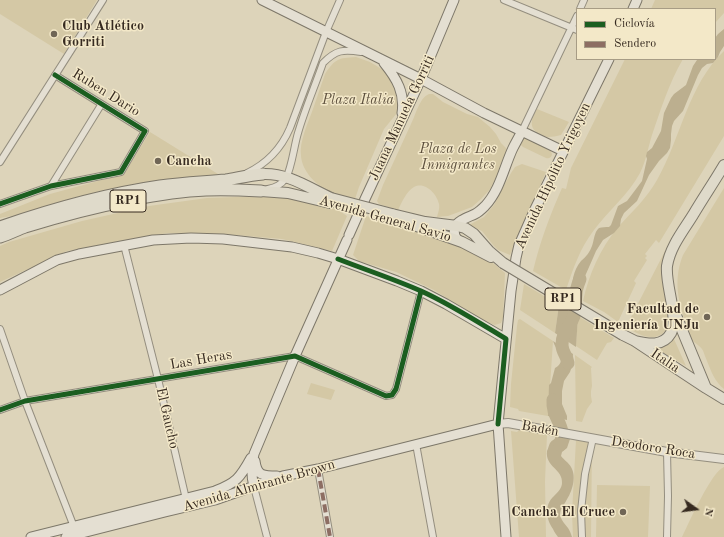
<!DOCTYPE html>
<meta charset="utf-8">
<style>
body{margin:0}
#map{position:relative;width:724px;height:537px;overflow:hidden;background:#ddd4ba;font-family:"Old Standard TT",serif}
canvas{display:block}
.legend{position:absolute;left:576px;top:8px;width:140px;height:52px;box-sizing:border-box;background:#f3e8c8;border:1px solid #a79c85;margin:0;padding:5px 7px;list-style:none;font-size:12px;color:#362a20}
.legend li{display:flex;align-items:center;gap:8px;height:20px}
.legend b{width:20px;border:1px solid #a79c85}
.north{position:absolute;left:676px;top:489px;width:40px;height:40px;-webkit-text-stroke:3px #f3e8c8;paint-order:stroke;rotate:104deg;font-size:11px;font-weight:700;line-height:16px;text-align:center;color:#362a20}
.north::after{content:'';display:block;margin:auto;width:14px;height:18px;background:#362a20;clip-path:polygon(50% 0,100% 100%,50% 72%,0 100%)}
</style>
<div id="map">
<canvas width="724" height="537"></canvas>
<ul class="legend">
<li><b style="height:5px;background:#1b5e20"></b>Ciclovía</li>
<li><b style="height:5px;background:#8d6e63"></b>Sendero</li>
</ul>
<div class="north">N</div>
</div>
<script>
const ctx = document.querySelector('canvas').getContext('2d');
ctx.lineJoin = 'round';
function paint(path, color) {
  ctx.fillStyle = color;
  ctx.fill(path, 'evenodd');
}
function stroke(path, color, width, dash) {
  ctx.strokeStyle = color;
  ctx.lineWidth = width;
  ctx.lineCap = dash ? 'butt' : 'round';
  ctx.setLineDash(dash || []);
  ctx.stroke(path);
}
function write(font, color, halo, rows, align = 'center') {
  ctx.font = font + ' "Old Standard TT",serif';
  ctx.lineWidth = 3;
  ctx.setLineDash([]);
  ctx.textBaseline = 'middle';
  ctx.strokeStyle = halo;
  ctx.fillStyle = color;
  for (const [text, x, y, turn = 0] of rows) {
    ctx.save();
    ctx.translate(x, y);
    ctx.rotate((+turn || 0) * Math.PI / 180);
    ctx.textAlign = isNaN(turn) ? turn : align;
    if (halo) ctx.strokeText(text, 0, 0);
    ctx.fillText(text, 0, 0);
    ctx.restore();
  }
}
paint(new Path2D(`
 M0,0H97L64,54L0,14Z
 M655,0H724V13L715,23V9H651Z
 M724,51V136L659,243L656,240L645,254L647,256L645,258L647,260L634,281L636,283L618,322L604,312L583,301C589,274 600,249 618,227C632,212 647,198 657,180C681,138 688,85 724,51Z
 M356,57L370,62L385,71L395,84L399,107L397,113L384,129L359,187L355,199C346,197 336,196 328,191C316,185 302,171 301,156C299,142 308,123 313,109C317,97 321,86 325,74C335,59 338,58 356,57Z
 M625,59H683C669,83 661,109 652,135C648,148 646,161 640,173C628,195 609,210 594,230C580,248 573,269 566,290L533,271C540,242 550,215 562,188L566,189L571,168Z
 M429,94H433L443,102L467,114L478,117L490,127L496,134L501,143L508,150L494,185L481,199L472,207L448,216L437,217C438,213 440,208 439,204C437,194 425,181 414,187C406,192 402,202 398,210L379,204L377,201L383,185L411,124C416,115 419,98 429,94Z
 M537,109L569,122L561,135C557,136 552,137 548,137C540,136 530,130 532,121C532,117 535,112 537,109Z
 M150,132L218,174L233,177L0,218V214L50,194L124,174Z
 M522,138H527L550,150L552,154C552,157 549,159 546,158L523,147L520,144Z
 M522,164L546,172L510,255L498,250L494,246L482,231L469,225L484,217L494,205L501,191L511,173L515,167Z
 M724,188V389C715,382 711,371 707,361C705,357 704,352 702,349C700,346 696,344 693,341C689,335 687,327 685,321C677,297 674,278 683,255Z
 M265,196C292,199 325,199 347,216L332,251L282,239L236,235L168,233L131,239L67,251L0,282V246L9,242L82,221L149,206L207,198Z
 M366,216L418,229L461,246L493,263L505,273L503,318L501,323L495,325L484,321L434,290L396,272L359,261L353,255Z
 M665,251L666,301L668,319L667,329C655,344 639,335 626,327Z
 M524,284L559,305L555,333L520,310Z
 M578,316L614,338L611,342L607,343L597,360L576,346Z
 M520,319L553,341L548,416L519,411L518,409L510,407L511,384L517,326L518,320Z
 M672,338L674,339L686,366L660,351L659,349Z
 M575,355L592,367L591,368L592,386L591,391V396L592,402L587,409L582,422L576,421Z
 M311,383L335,390L331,400L307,394Z
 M519,430L547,435L545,481L546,537H519L511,431L517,432Z
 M576,440L592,443L591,537H573L572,513Z
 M724,467V537H682C689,523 711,472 724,467Z
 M597,485L650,486L648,537H596Z`), '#d4c8a5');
paint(new Path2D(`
 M724,29V46L720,52L718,57L713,63L707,64L702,68L698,75L683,111L674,121L672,126L671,134V140L670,148L667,153L659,161L649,175L637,201L624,213L621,219L620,226L614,233L603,240L596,251L593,258L582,283L580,299L573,295C571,283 573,271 581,261C586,257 590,252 592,246C594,241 594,232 599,228C602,227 606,227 609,227L611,225L618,206L627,201L642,181L647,159L646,156L647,152L652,148L661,131L664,113L671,98L674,94L686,85L693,66L697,60L701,59H715V38L718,34Z
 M559,305L578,316L576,347L555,333Z
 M553,341L573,354L572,366L570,372L564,381L562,391V404L567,416V420L548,416L549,385L551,383L555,368C568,361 556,351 553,341Z
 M557,437L570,439L567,448L562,452L561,456C564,460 569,463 571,467C577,477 572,492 566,501C564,505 560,509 560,515C561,520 565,524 568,528C570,531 571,534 572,537H558C556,534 554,532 553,529C546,519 544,505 554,496C558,492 562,488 562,483C563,469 545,467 547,451C548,449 549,445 550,443C552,440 555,439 557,437Z`), '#bcaf8f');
stroke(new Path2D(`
 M568,363C567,356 562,352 562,345C562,331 570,327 574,316C576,310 575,301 576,294C576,289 578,284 580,279
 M553,400C552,415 560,420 562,432C563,436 561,440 560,445`), '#bcaf8f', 13);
const minor = new Path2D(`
 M504,0L577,30
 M580,9L584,0
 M522,131L577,16
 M0,162L103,0
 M247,173C268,163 281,149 290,128L326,32L340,0
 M51,186L101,105
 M268,189C276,187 281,185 286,178C292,167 294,146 298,133C305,109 315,86 323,63C336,50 343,49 361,52
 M0,204L51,186L121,172L145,131L55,75
 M124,245L158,379L186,499
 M0,329L25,401L74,527L76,529
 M0,410L25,401L295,356L386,396L392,395L396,389L421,291
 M416,444L433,537
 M318,469L330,537
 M254,487L267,537
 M582,537L581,511L585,474L593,438
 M667,537L668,496L667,452`);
const tertiary = new Path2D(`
 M498,424L508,423L667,452L724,459`);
const secondary = new Path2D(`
 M262,0L421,79L484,113L563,151
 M633,9L637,0
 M384,63C397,79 405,93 402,113
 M349,235L365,199L421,79L454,0
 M462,242C456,240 453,234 455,227C458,220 469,217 475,214C479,212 482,209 485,206C500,190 504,167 513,148C516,142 519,137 522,131
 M0,290L57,260L79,254L153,240L191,238L223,239L292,247L318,253L338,259L397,281L421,291L446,304L506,339
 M255,461C257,476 263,476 277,476
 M254,487C251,475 251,465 254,454L295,356L347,240
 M31,537L215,491C236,483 240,478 251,458
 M66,537L165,512L215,500L283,476L318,469L498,424
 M506,537L498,424L511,291L516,258L519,245L535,209L609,59`);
const primary = new Path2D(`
 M263,174C288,173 309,188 331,198
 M261,191L288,193L330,203
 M392,214L425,222L457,226L465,228L474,234L489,251L503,263
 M414,225L462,242L491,257
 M675,313L706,388
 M623,335L635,341L706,388L724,399
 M635,341C648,344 663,347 671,333C679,317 665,285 667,266C670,247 683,231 693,215C703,198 714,182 724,165`);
const motorway = new Path2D(`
 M0,227C52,209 105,194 160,186C182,183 204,182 226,180C238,178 250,175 263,174
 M0,237C9,234 17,230 25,227C60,216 95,207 131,200C156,195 181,191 206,190C225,189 243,190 261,191`);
stroke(minor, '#948e7f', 8);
stroke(tertiary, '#948e7f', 10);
stroke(secondary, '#7d7769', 11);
stroke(primary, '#7d7769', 12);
stroke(motorway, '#7d7769', 13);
stroke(minor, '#e4dfd2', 6);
stroke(tertiary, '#e4dfd2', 8);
stroke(secondary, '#e4dfd2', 9);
stroke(primary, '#dfdaca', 10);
stroke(motorway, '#dfdaca', 11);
const primaryBridge = new Path2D(`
 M331,198L392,214
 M503,263L623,335`);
stroke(primaryBridge, '#7d7769', 12, []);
stroke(primaryBridge, '#dfdaca', 10);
stroke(new Path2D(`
 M318,469L330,537`), '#8d6e63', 4, [8, 4]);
stroke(new Path2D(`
 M0,204L51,186L121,172L145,131L55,75
 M338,259C366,270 394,279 421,291C450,304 478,322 506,339L498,424
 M0,410L25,401L295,356L386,396L392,395L396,389L421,291`), '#1b5e20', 5);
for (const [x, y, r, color] of [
 [54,34,4,"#706656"],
 [158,161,4,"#706656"],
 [707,317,4,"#706656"],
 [623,512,4,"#706656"]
]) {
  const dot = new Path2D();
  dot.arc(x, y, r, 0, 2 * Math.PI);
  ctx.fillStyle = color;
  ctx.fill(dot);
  stroke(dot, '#f3e8c8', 1.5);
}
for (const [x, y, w] of [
 [128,201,36],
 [563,299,36]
]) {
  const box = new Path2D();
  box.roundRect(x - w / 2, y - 11, w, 22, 3);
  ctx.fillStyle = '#f3e8c8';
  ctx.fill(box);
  stroke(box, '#362a20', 1);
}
write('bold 13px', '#362a20', null, [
 ["RP1",128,201],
 ["RP1",563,299]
]);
write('bold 14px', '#362a20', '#f3e8c8', [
 ["Club Atlético",62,26],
 ["Gorriti",62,42],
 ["Cancha",166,161],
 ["Facultad de",699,309,"right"],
 ["Ingeniería UNJu",699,325,"right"],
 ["Cancha El Cruce",615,512,"right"]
], 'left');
write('14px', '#362a20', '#f3e8c8', [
 ["Ruben Dario",106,93,32],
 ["Juana Manuela Gorriti",402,118,-65],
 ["Avenida Hipólito Yrigoyen",553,176,-65],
 ["Avenida General Savio",385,219,16],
 ["Las Heras",201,360,-10],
 ["Italia",665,361,34],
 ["El Gaucho",167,418,77],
 ["Badén",540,429,10],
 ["Deodoro Roca",653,448,9],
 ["Avenida Almirante Brown",259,486,-16]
]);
write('italic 14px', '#5c4f3d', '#f3e8c8', [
 ["Plaza Italia",358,100],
 ["Plaza de Los",458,149],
 ["Inmigrantes",458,165]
]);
</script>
